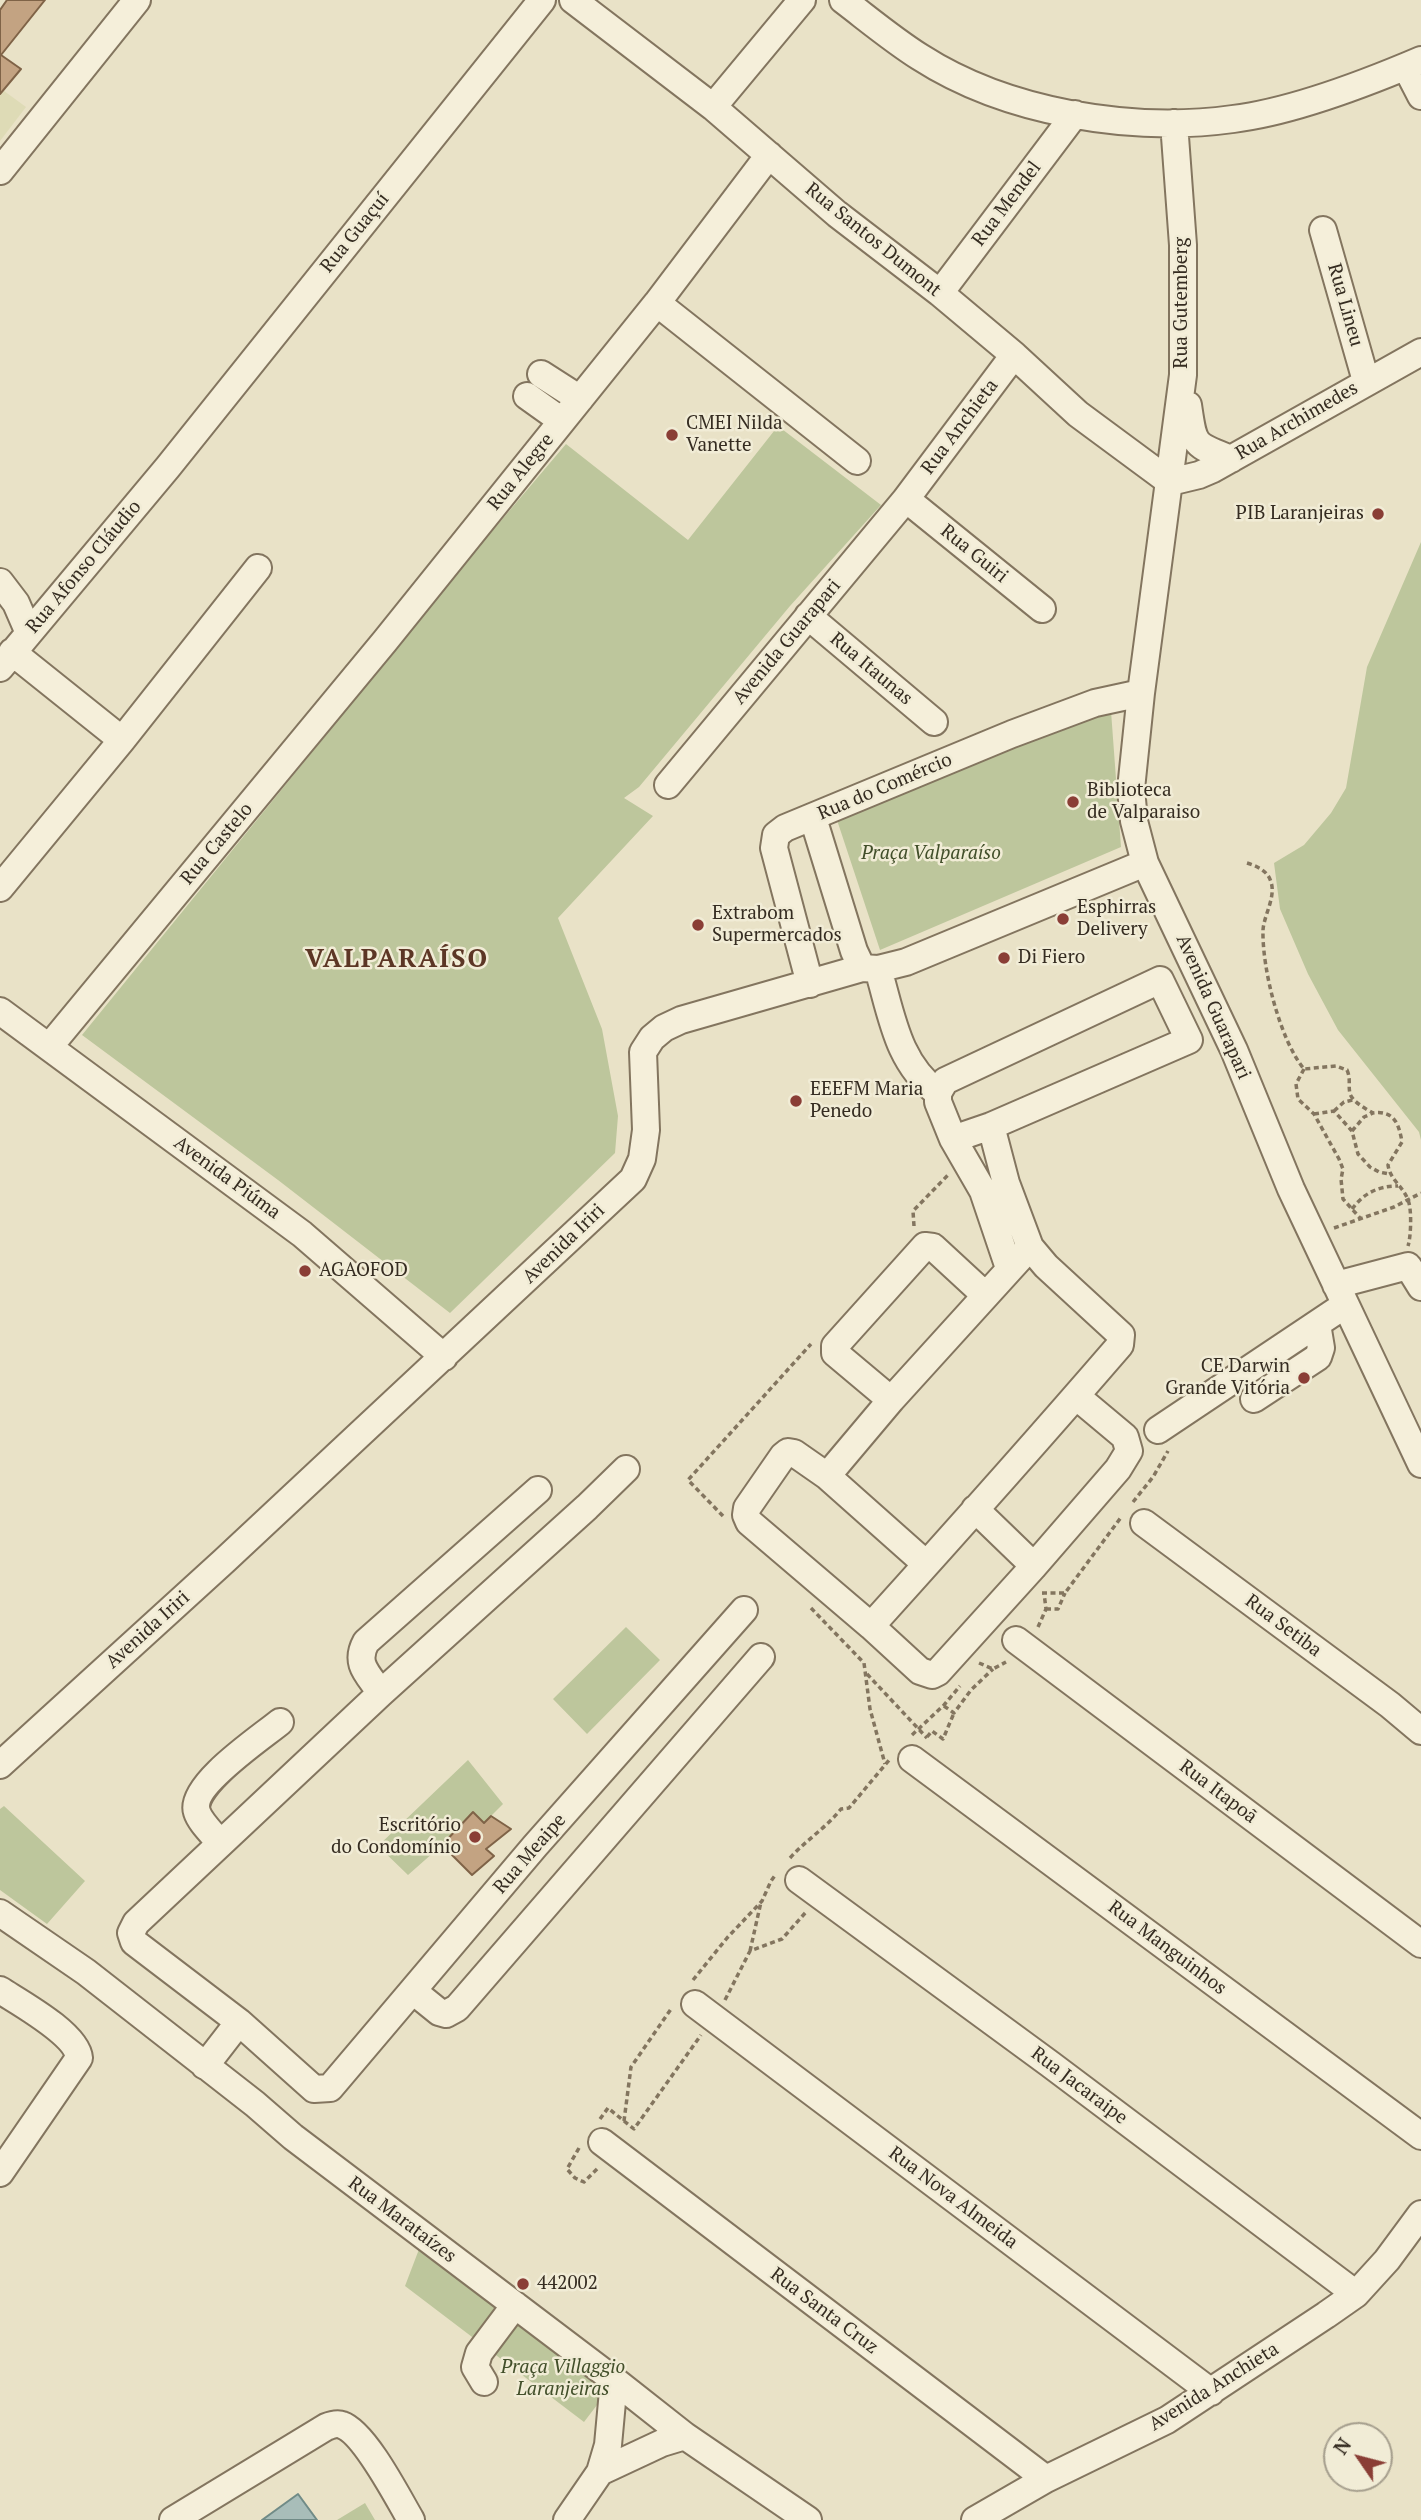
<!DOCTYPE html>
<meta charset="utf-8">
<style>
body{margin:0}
#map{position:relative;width:1421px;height:2520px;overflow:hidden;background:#e9e2c7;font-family:"PT Serif",serif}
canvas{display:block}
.north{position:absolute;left:1323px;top:2422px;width:70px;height:70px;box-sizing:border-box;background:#f1ecd6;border:2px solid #a69f8e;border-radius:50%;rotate:305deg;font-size:19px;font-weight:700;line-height:28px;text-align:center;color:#352c21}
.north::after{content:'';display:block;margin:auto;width:24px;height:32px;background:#8a3e36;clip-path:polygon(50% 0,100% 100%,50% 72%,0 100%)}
</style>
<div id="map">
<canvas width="1421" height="2520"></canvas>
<div class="north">N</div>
</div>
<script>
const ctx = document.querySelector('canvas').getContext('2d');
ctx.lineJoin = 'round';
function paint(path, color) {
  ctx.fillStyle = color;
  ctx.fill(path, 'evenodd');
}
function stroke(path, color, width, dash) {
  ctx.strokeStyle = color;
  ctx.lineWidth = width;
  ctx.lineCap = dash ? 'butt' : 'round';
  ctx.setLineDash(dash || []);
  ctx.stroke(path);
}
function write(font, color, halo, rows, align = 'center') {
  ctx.font = font + ' "PT Serif",serif';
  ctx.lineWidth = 5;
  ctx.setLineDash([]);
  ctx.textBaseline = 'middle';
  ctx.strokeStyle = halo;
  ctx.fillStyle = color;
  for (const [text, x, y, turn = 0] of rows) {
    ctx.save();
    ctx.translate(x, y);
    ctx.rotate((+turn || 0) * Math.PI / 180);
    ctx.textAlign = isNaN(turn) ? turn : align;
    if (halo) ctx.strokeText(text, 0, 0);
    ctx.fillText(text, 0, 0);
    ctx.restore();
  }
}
paint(new Path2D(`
 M0,88L26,107L0,141Z`), '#dedbb6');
paint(new Path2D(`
 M778,426L881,505L790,606L639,787L624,798L653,816L558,918L602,1029L618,1116L615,1153L450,1313L278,1180L82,1035L326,735L371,674L566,444L688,540Z
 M1421,542V1140L1419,1132L1338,1030L1308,974L1280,909L1274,863L1304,845L1331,813L1346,788L1367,667Z
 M1111,711L1121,847L880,950L836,817Z
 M626,1627L660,1660L587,1734L553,1699Z
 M468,1760L503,1804L484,1823L473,1812L442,1845L408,1875L378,1846Z
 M4,1806L85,1881L47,1924L0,1890V1809Z
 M421,2244L610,2388L584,2422L405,2286Z
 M365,2503L375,2520H337Z`), '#bdc69c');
const water = new Path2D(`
 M298,2494L317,2520H262Z`);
paint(water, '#a8bdb9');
stroke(water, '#708b87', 2);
const building = new Path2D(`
 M7,0H45L1,55L21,69L0,94V10Z
 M473,1812L484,1823L491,1816L511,1829L486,1849L494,1856L472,1875L442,1845Z`);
paint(building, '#c3a382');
stroke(building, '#7f6347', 2);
const minor = new Path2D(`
 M573,0L713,107L837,214L940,293L1014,355L1078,414L1170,482
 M843,0C868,19 893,40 920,57C1007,113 1132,133 1233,119C1291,112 1367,83 1421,60
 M1406,67L1421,96
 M713,107L802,0
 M1174,123L1183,245V375L1141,693L1131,789L1134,821L1145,863L1234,1050L1291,1189L1421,1464
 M0,171L137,0
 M1323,230L1366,381
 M940,293L1075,114
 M657,303L857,461
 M541,374L580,399
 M527,396L562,421
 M1188,405C1194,445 1192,444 1231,459
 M1170,482L1199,475L1213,469L1421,352
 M906,499L1042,609
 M0,582L16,603L29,633
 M808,616L934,722
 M12,652L122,740
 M0,668L168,467L542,0
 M668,785L906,499L1014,355
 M813,818L854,951L862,968
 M0,888L122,740L258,568
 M878,969C892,1016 897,1062 938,1093
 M810,984L774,848L776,835L785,828L1012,734L1095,703L1141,693
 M0,1011L302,1234L444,1357
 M49,1047L385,641L657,303L769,155
 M953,1139L991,1126L1189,1040L1160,980L945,1081L938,1093V1102L953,1139L983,1191L1009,1268
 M1336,1285L1408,1266L1421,1287
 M1254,1399L1318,1357L1321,1348L1317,1324
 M891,1400L835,1353V1346L925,1246L933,1247L985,1295
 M1158,1430L1345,1305
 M626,1469L587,1507L381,1693L136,1923L131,1933L134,1942L239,2022L314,2089L330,2088L535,1846L744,1610
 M827,1476L891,1400L1030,1247L1006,1183L991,1126
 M975,1509L1034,1566
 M1144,1523L1390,1705L1421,1731
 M926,1564L827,1476L794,1453L788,1452L783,1456L747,1508L746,1515L749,1522L871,1626C955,1533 1038,1440 1120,1345L1121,1335L1046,1266L1030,1247
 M871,1626L920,1671L932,1675L938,1672L1034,1566L1118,1469L1129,1451L1125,1437L1076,1396
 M1016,1640L1421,1944
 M381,1693C368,1674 354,1664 366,1642L538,1490
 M912,1759L1421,2136
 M0,1765L224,1561L633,1179L642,1159L646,1130L643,1052L652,1038L664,1028L681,1020L862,968L878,969L906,962L1145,863
 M220,1843C213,1834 200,1822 197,1812C188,1786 262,1737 280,1722
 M799,1880L1050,2064L1356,2294
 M0,1913L86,1972L255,2104L293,2137L614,2380L685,2436L808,2520
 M0,1990C20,2003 77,2034 79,2058L0,2173
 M413,1991L439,2012L446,2014L457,2008L761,1657
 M695,2004L1211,2392
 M205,2066L239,2022
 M602,2142L1046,2479
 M484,2382L475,2367L479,2353L515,2305
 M600,2472L662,2443L685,2436
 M173,2520L326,2427C331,2425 337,2423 342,2425C365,2433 398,2498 411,2520
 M567,2520L600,2472L608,2445L614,2380
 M975,2520L1046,2479L1167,2420L1326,2315L1356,2294L1387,2260L1421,2214`);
stroke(minor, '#83755f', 30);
stroke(new Path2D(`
 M1247,863C1257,866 1268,871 1271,882C1276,897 1264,915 1263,930C1262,969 1280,1040 1304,1069L1336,1066L1347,1070C1351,1079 1348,1085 1350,1094C1353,1102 1366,1109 1373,1113C1394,1110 1399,1124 1402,1142L1388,1165C1390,1180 1403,1186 1408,1200C1412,1209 1411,1237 1408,1246
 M1304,1069L1296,1084L1298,1099L1314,1114L1339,1159L1343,1169L1341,1179L1343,1199L1361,1219
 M1334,1111L1344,1102L1353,1100
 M1314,1114L1334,1111L1352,1131L1358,1154L1370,1167L1379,1172L1389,1174
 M1352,1131L1364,1117L1373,1113
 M1352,1209C1364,1193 1378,1186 1398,1186
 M914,1226L913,1211L948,1175
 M1334,1228L1394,1207L1421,1193
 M1133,1502L1153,1477L1168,1451
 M723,1516L688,1480L811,1344
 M1042,1593H1065L1122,1516
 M811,1608L864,1663L870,1709L885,1764
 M1046,1609H1058L1065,1593
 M1038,1627L1046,1609L1044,1593
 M979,1663L993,1669L1006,1662
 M867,1674L927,1738
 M944,1706L954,1713L971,1690L993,1669
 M912,1735L944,1705L960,1686
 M927,1737L932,1731L943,1739L954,1713
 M790,1858C806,1840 826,1828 841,1809L849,1808L890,1759
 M750,1951L761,1902
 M693,1980L727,1938L762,1901L771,1881L776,1874
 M725,2000L750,1951L782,1939L806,1912
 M600,2119L608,2108L624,2121L631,2067L671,2009
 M624,2121L634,2129L701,2035
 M579,2148L567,2169L575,2178L584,2182L598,2168`), '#83755f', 3.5, [5, 3.5]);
stroke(minor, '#f5efda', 26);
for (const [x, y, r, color] of [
 [672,435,7,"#8a3e36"],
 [1378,514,7,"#8a3e36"],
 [1073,802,7,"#8a3e36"],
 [1063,919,7,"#8a3e36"],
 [698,925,7,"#8a3e36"],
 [1004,958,7,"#8a3e36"],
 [796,1101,7,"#8a3e36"],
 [305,1271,7,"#8a3e36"],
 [1304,1378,7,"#8a3e36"],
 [475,1837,7,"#8a3e36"],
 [523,2284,7,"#8a3e36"]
]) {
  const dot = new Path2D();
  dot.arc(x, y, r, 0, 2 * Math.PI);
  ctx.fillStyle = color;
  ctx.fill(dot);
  stroke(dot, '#f1ecd6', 2.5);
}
write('19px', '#352c21', '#f1ecd6', [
 ["Rua Mendel",1007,204,-53],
 ["Rua Guaçuí",355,233,-51],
 ["Rua Santos Dumont",873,240,39],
 ["Rua Gutemberg",1182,303,-90],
 ["Rua Lineu",1345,305,74],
 ["Rua Archimedes",1297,421,-30],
 ["Rua Anchieta",960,427,-53],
 ["Rua Alegre",521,472,-51],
 ["Rua Guiri",974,554,39],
 ["Rua Afonso Cláudio",84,567,-50],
 ["Avenida Guarapari",787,642,-50],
 ["Rua Itaunas",871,669,40],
 ["Rua do Comércio",885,787,-23],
 ["Rua Castelo",217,844,-50],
 ["Avenida Guarapari",1213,1007,66],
 ["Avenida Piúma",227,1178,36],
 ["Avenida Iriri",564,1244,-44],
 ["Rua Setiba",1283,1626,37],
 ["Avenida Iriri",148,1630,-42],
 ["Rua Itapoã",1218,1792,37],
 ["Rua Meaipe",530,1854,-49],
 ["Rua Manguinhos",1167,1948,37],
 ["Rua Jacaraipe",1079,2086,37],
 ["Rua Nova Almeida",953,2198,37],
 ["Rua Marataízes",402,2220,37],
 ["Rua Santa Cruz",824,2311,37],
 ["Avenida Anchieta",1214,2387,-32]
]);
write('19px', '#352c21', '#f1ecd6', [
 ["CMEI Nilda",686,424],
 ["Vanette",686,446],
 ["PIB Laranjeiras",1364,514,"right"],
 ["Biblioteca",1087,791],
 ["de Valparaiso",1087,813],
 ["Esphirras",1077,908],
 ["Delivery",1077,930],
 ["Extrabom",712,914],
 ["Supermercados",712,936],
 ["Di Fiero",1018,958],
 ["EEEFM Maria",810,1090],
 ["Penedo",810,1112],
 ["AGAOFOD",319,1271],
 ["CE Darwin",1290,1367,"right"],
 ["Grande Vitória",1290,1389,"right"],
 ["Escritório",461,1826,"right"],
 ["do Condomínio",461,1848,"right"],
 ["442002",537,2284]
], 'left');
write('italic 19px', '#424f2a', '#f1ecd6', [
 ["Praça Valparaíso",931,854],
 ["Praça Villaggio",563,2368],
 ["Laranjeiras",563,2390]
]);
ctx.letterSpacing = '2px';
write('bold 26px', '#5c3625', '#f1ecd6', [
 ["VALPARAÍSO",397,960]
]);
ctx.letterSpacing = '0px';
</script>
